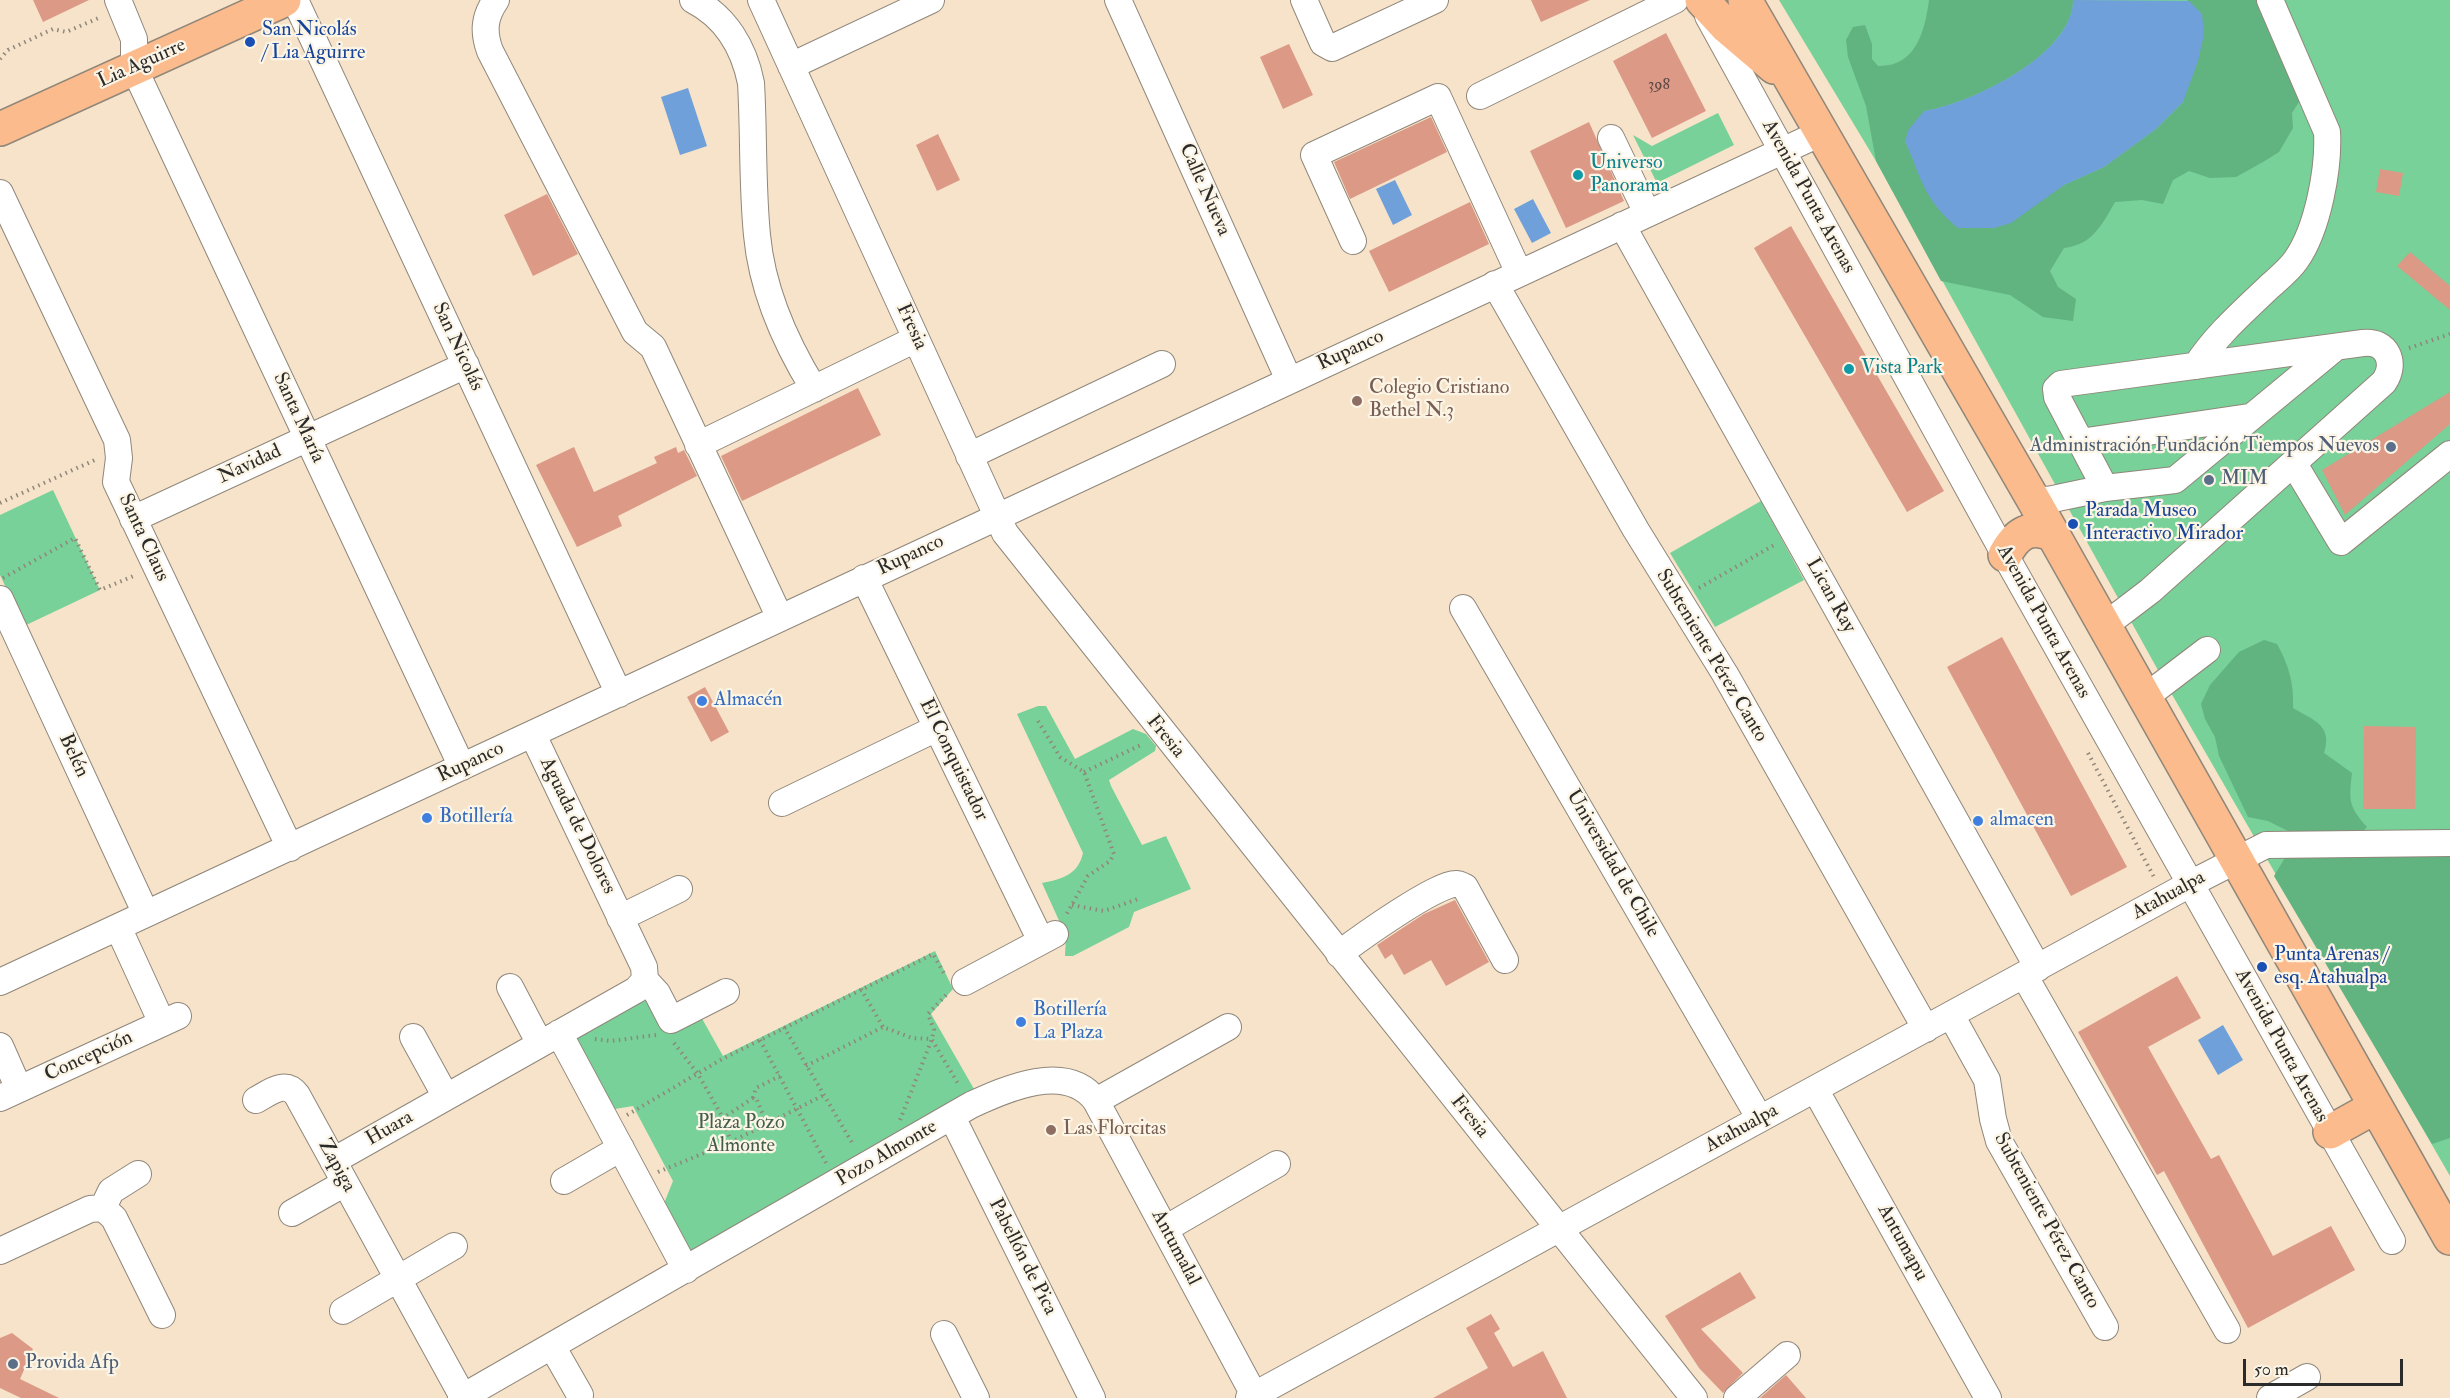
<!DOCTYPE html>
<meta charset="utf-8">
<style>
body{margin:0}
#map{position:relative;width:2450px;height:1398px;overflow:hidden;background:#f6e3ca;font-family:"IM FELL Double Pica",serif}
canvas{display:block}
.scale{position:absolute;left:2243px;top:1359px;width:160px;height:27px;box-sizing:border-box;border:3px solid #2b2b2b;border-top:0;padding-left:8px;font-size:18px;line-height:21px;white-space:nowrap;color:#2b2b2b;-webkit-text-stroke:4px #fcf5e5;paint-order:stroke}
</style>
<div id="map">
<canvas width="2450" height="1398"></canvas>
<div class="scale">50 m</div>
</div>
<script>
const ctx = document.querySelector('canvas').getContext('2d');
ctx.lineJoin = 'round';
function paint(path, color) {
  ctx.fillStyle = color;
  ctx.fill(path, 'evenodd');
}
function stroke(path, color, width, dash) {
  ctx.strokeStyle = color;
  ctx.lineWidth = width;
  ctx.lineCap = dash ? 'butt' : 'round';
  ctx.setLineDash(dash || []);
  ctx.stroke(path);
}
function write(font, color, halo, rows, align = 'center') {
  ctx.font = font + ' "IM FELL Double Pica",serif';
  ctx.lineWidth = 4.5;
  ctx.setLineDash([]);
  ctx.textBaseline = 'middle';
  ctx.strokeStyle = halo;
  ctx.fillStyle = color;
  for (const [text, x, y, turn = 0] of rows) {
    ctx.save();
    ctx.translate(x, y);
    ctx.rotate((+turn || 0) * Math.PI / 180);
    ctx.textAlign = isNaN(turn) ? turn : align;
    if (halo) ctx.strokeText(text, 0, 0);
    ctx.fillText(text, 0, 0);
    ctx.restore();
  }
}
paint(new Path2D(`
 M1779,0H2450V1176L2159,672L1876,161Z
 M1718,113L1734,145L1657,183L1633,135L1652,146Z
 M53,490L100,590L24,626L0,575V515Z
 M1761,501L1804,580L1715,627L1670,553Z
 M1038,706H1046L1075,759L1133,729L1146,734L1156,746L1155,751L1109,780L1111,786L1142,845L1166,836L1191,889L1134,912L1129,927L1073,956H1065L1066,936L1042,883C1062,879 1078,875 1083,853L1017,714Z
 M935,951L953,989L931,1014L978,1096L687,1255L661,1211L673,1181L633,1106L609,1110L573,1044L577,1028L648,993L700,1015L723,1056Z`), '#77d198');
paint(new Path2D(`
 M1929,0H2073C2073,55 1970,104 1924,111L1905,141L1916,165L2041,199L2064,185L2104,167L2156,129L2183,102L2202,14L2187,0H2258L2304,94L2292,113L2293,128L2279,152L2263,162L2236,177L2210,178L2189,171L2173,180L2163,204L2142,200L2115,202C2102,225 2092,245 2064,248L2050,271L2058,287L2076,299L2073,321L2043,317L2010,295L1941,281L1876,161L1866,106L1848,57L1846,40L1853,27L1865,25L1872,44V59L1878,66C1916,67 1925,31 1929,0Z
 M2264,640L2277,644C2289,666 2294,683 2293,708C2313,720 2333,725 2324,753L2352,773C2349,800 2348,806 2367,827L2357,837L2292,833L2268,821L2248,817L2219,756L2215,737L2205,719L2201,704L2210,685L2239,652Z
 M2286,856L2450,857V1138L2432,1144L2274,876Z`), '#61b380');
paint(new Path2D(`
 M2073,0L2189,1L2202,14L2204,34L2198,61L2183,102L2156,129L2104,167L2064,185L2011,223L1994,228H1958C1924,200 1922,180 1905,141L1909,129L1924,111C1970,104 2073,55 2073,0Z
 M688,88L707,146L680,155L661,97Z
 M1395,180L1412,215L1393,225L1376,189Z
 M1533,199L1551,233L1532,243L1514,209Z
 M2223,1025L2243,1060L2218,1075L2198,1040Z`), '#6fa0da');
paint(new Path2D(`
 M33,0H89L43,22Z
 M1531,0H1590L1541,22Z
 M1666,33L1706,111L1652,138L1613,61Z
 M1289,44L1313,95L1283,109L1260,57Z
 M1431,117L1447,152L1350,199L1334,162Z
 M1589,122L1624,201L1566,228L1530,151Z
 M938,134L960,180L937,191L916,145Z
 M2380,169L2403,173L2399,196L2376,192Z
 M547,194L578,254L533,276L504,215Z
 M1470,202L1489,244L1389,292L1369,251Z
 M1791,226L1944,491L1907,512L1754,248Z
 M2410,252L2450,286V310L2397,266Z
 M858,388L881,435L742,501L721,456Z
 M2450,392V424L2345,515L2322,470Z
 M574,447L594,492L657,463L654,457L676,447L678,453L684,450L697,476L618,516L622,526L577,547L536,465Z
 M2002,637L2127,867L2071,896L1947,667Z
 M705,687L729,732L711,742L687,697Z
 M2364,726L2416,727L2415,809H2363Z
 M1455,900L1489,962L1446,986L1431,960L1404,975L1392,954L1385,959L1377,945L1424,914Z
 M2177,976L2201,1018L2148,1047L2211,1159L2219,1155L2273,1256L2331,1226L2355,1270L2248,1328L2164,1171L2157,1175L2078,1032Z
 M1740,1272L1756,1298L1701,1329L1743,1373L1723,1393L1699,1368L1665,1316Z
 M1491,1314L1500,1329L1494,1333L1513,1367L1543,1351L1567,1398H1433L1488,1368L1466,1328Z
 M12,1333L33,1349L20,1379L59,1398H21L0,1388V1338Z
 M1786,1375L1806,1398H1760Z`), '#dc9986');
const minor = new Path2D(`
 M118,0L134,39V68L462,767
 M295,0L619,694
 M496,0C484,17 483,32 490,51L635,332L653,347L780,618
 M693,0C726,17 744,48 751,83C754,134 752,185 757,235C762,290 785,342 814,389
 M761,0L1005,533L1694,1398
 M1118,0L1289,380
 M1304,0L1323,43L1332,48L1435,0
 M1708,16L2005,555L2392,1241
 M791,66L931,0
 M1480,96L1675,0
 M1611,138L1647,213
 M0,193L117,440L119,458L116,482L290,848
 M1622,225L2038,968
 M1353,241L1314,155L1438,97L1519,273
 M1495,284L1636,530L1725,674L1926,1029
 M2196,366C2216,335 2244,311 2270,286C2279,278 2290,269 2296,260C2318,229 2329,168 2327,132L2270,0
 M2080,442L2249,417
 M698,445L916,339
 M969,456L1162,364
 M2294,464L2341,542L2450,454
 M2033,499L2048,500L2105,488L2175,480L2335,348
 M133,519L466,365
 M864,578L1041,941
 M0,599L146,914
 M1463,608L1760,1119
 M2104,626L2150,591L2384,382C2397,363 2387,340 2363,343L2061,384L2056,389L2057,397L2105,488
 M2144,698L2207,650
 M533,735L644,967L645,980
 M782,803L937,728
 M620,918L679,889
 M118,927L162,1023
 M1339,954C1356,941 1439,881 1457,884C1460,884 1462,886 1465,887L1505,960
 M2024,975L2227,1330
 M645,980L657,993L671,1020L726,992
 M0,982L1823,132
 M965,982L1055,934
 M510,987L540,1044
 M1951,1015L1987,1080L1993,1119L1999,1141L2105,1327
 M559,1033L686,1270
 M413,1037L446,1097
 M0,1046L19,1089
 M1815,1089L1988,1398
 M0,1098L178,1016
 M256,1100C269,1093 285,1079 297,1095L463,1397
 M1096,1101L1228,1027
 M952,1117L1092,1398
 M333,1161L636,990L645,980
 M564,1181L621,1148
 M103,1208L111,1191L138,1174
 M292,1213L345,1183
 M1165,1229L1277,1164
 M0,1251L90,1209L103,1208L114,1218L162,1315
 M343,1311L454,1246
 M944,1334L976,1398
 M552,1346L580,1395
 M461,1398L971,1105C1006,1089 1067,1061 1096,1101L1254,1395
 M1249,1398L2190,884L2266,845L2450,843
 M1737,1398L1787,1355
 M2270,1398L2307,1377`);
const major = new Path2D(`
 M1702,0L1727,27L1774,67
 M1745,0L2033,499L2450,1238
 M0,129L284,0
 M2005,555C2016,534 2030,524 2053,535
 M2330,1132L2375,1107`);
stroke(minor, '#90877a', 28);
stroke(major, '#90877a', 36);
stroke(new Path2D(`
 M0,59L8,50L53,29L66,32L101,17
 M2409,348L2450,334
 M0,503L97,459
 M3,578L75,538L100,590L136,575
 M1699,588L1776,544
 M1038,721L1060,757L1084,772L1114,854L1110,861L1088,876L1065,917
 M2088,753L2155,879
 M1084,772L1143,744
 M1072,905L1104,911L1138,899
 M861,989L883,1027
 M784,1027L854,1146
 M595,1039L611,1041L656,1035
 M760,1040L826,1163
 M932,1040L959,1085
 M674,1043L698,1074L723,1118
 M806,1066L883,1027L912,1038L932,1039
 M753,1098L756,1088L780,1076
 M627,1115L724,1058L933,954L945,975
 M900,1120L932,1039L934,1030L928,1014L946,995
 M731,1142L723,1118L753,1098L757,1100L767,1124
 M658,1172L731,1142L824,1095`), '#90877a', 4, [1.5, 4.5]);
stroke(minor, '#fff', 26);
stroke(major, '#fbbb8c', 33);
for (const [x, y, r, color] of [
 [250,42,6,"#1a4fb4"],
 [1578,175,6,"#0f9aa8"],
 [1849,369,6,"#0f9aa8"],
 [1357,401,6,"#8d6e63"],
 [2391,447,6,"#5c6f8a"],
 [2209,480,6,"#5c6f8a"],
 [2073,524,6,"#1a4fb4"],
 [702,701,6,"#3f7fe0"],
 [427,818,6,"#3f7fe0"],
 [1978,821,6,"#3f7fe0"],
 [2262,967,6,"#1a4fb4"],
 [1021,1022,6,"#3f7fe0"],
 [1051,1130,6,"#8d6e63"],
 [13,1364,6,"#5c6f8a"]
]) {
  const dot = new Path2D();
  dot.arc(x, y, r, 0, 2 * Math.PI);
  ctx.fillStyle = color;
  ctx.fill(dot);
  stroke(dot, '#fcf5e5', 2);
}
write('16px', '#574642', null, [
 ["398",1659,86]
]);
write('20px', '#164399', '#fcf5e5', [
 ["San Nicolás",262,31],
 ["/ Lia Aguirre",262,54],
 ["Parada Museo",2085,512],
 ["Interactivo Mirador",2085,535],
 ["Punta Arenas /",2274,956],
 ["esq. Atahualpa",2274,979]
], 'left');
write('20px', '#2b2b2b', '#fcf5e5', [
 ["Lia Aguirre",142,64,-24],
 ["Calle Nueva",1204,190,66],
 ["Avenida Punta Arenas",1808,197,61],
 ["Fresia",911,327,65],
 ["San Nicolás",457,347,65],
 ["Rupanco",1351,351,-25],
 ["Santa María",298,418,65],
 ["Navidad",250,465,-25],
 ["Santa Claus",143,538,65],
 ["Rupanco",911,556,-25],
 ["Lican Ray",1830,596,61],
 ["Avenida Punta Arenas",2043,622,61],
 ["Subteniente Pérez Canto",1711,656,59],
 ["Fresia",1165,737,51],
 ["Belén",73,756,65],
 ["El Conquistador",953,760,64],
 ["Rupanco",471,763,-25],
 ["Aguada de Dolores",577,826,64],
 ["Universidad de Chile",1612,864,60],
 ["Atahualpa",2169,896,-29],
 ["Avenida Punta Arenas",2281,1046,61],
 ["Concepción",89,1057,-25],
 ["Fresia",1469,1117,51],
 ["Huara",390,1129,-30],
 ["Atahualpa",1742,1129,-29],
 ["Pozo Almonte",887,1154,-30],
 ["Zapiga",336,1166,61],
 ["Subteniente Pérez Canto",2046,1221,61],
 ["Antumapu",1902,1243,61],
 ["Antumalal",1175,1248,62],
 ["Pabellón de Pica",1022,1257,63]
]);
write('20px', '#0d838f', '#fcf5e5', [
 ["Universo",1590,164],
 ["Panorama",1590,187],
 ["Vista Park",1861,369]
], 'left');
write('20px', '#785e54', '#fcf5e5', [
 ["Colegio Cristiano",1369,389],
 ["Bethel N.3",1369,412],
 ["Las Florcitas",1063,1130]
], 'left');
write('20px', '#4e5e75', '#fcf5e5', [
 ["Administración Fundación Tiempos Nuevos",2379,447,"right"],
 ["MIM",2221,480],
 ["Provida Afp",25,1364]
], 'left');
write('20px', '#366cbe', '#fcf5e5', [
 ["Almacén",714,701],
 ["Botillería",439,818],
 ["almacen",1990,821],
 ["Botillería",1033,1011],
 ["La Plaza",1033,1034]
], 'left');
write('20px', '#425d4c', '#fcf5e5', [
 ["Plaza Pozo",741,1124],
 ["Almonte",741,1147]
]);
</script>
